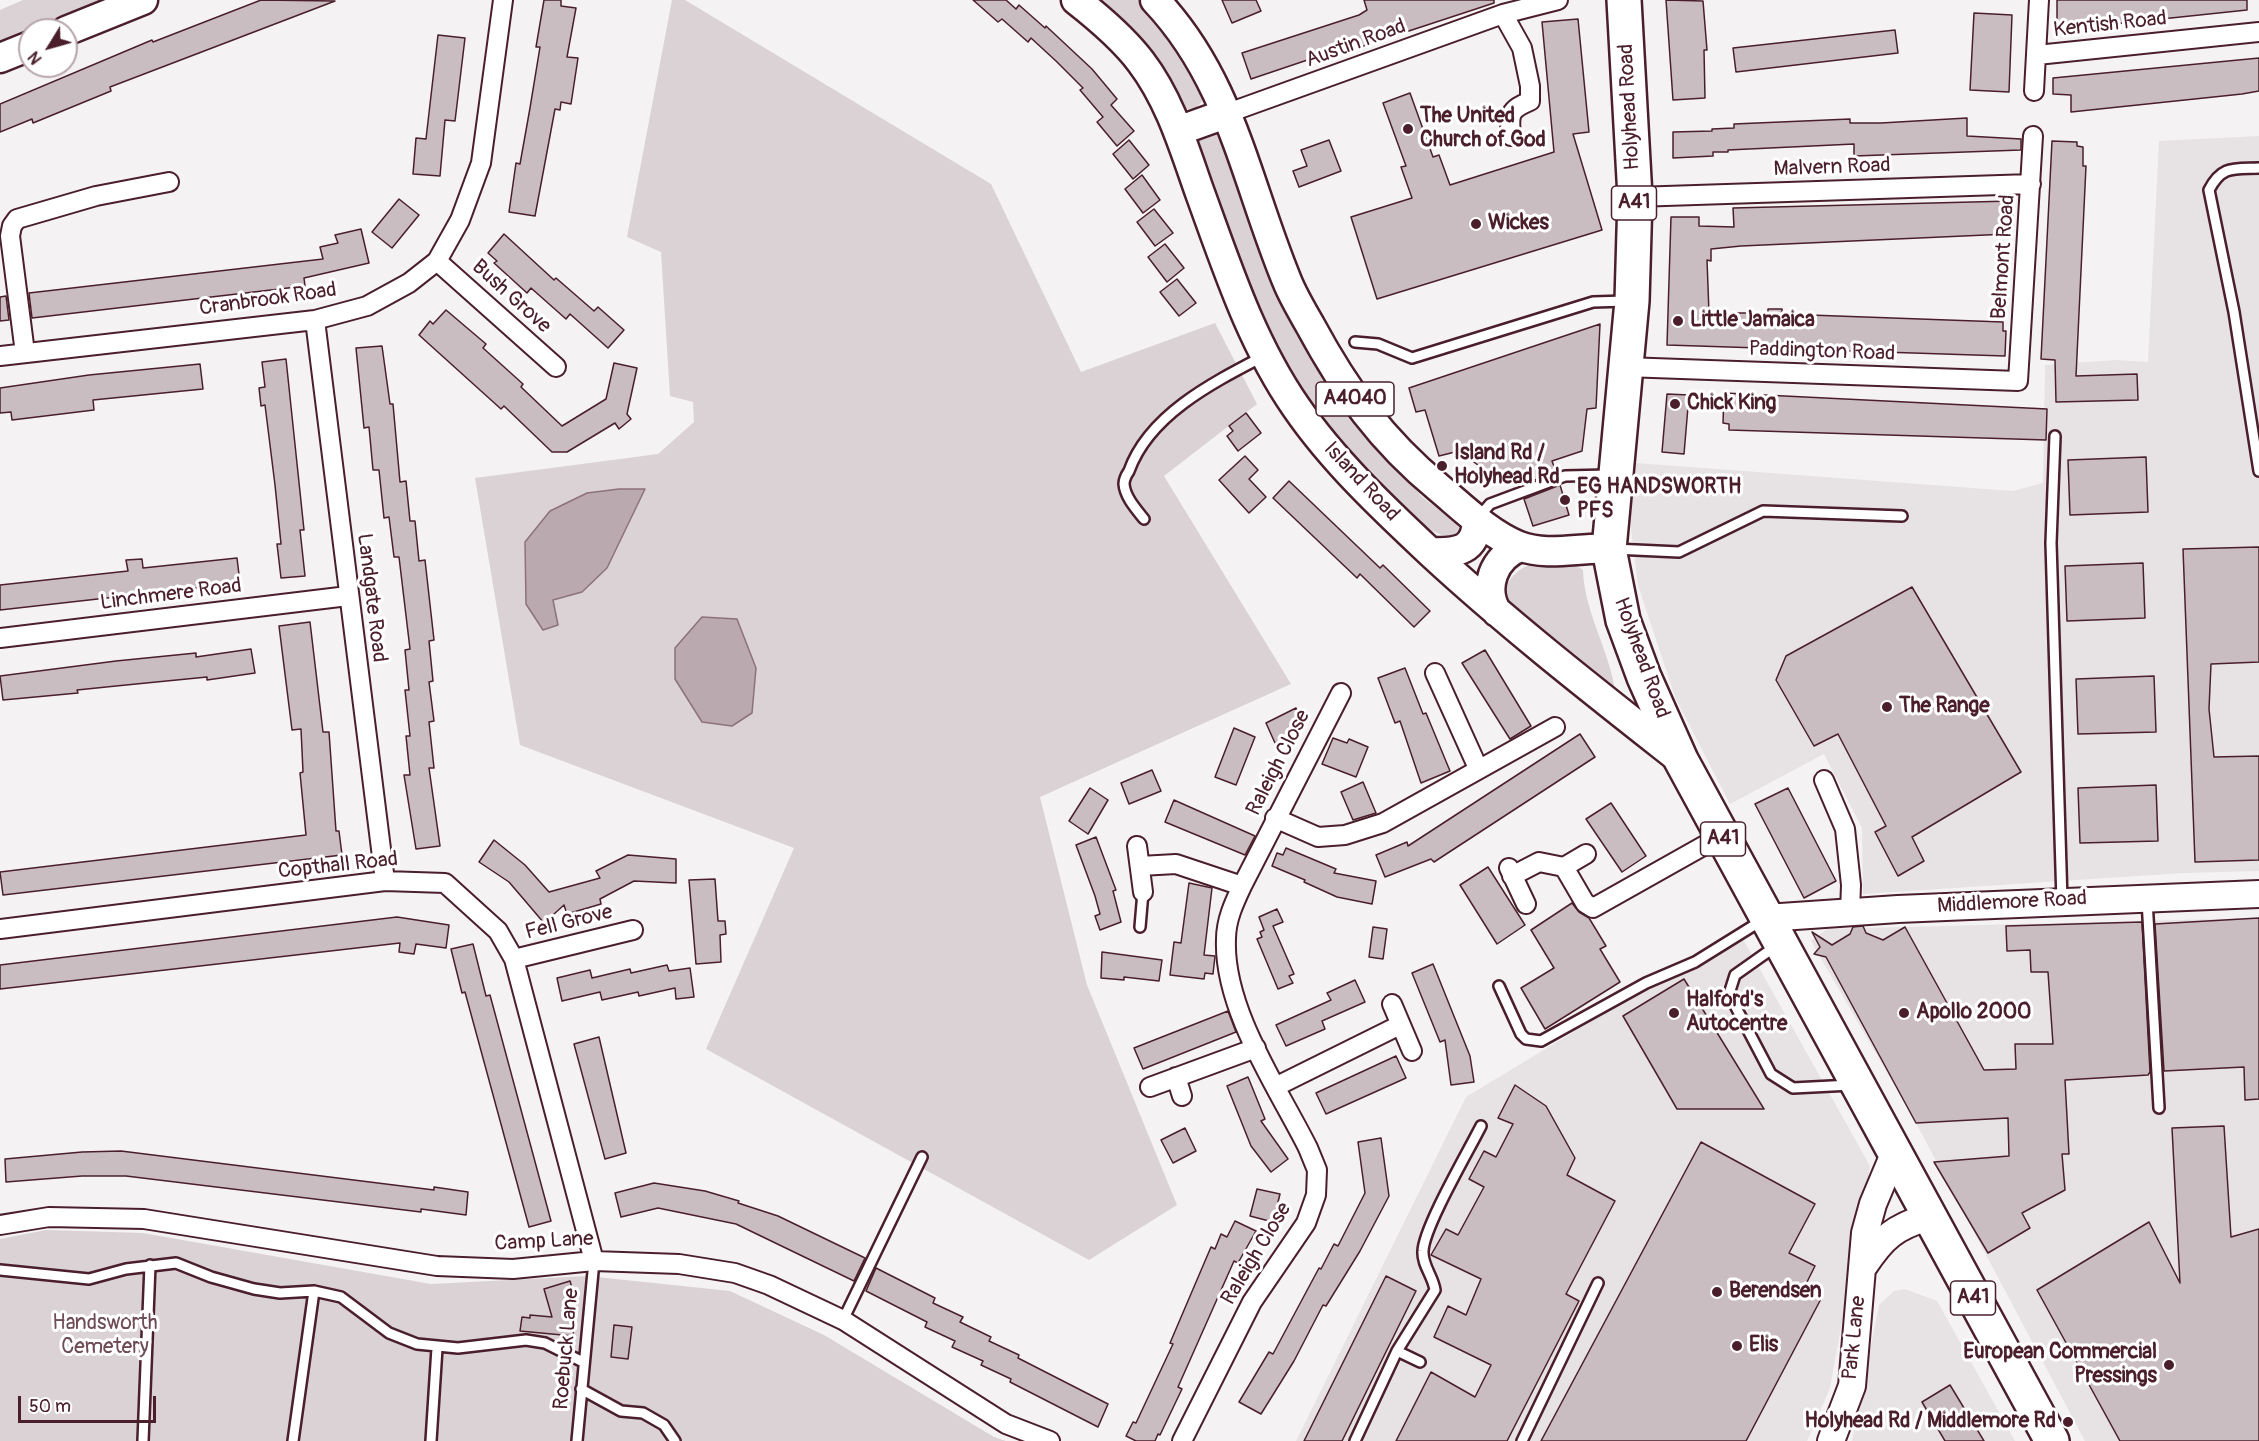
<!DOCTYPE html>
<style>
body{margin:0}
#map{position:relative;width:2259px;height:1441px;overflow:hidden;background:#f4f2f2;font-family:Pangolin,sans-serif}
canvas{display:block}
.north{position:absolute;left:18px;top:18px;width:60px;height:60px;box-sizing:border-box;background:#fff;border:2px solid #b7a5aa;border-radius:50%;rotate:233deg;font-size:16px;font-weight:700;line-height:24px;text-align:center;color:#4a1f2b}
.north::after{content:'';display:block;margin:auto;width:21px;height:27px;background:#4a1f2b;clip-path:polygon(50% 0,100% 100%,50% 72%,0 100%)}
.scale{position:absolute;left:18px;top:1396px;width:138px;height:27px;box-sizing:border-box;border:3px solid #4a1f2b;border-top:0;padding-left:8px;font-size:18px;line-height:21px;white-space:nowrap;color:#4a1f2b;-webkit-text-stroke:4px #fff;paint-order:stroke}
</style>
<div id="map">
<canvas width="2259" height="1441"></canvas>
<div class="north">N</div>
<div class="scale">50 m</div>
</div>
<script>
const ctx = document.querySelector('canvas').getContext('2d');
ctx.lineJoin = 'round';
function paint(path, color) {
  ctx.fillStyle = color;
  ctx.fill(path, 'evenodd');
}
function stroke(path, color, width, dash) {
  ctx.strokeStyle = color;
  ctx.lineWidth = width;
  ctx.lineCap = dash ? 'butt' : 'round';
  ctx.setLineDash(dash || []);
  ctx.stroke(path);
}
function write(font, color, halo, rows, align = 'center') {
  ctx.font = font + ' Pangolin,sans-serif';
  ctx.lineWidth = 6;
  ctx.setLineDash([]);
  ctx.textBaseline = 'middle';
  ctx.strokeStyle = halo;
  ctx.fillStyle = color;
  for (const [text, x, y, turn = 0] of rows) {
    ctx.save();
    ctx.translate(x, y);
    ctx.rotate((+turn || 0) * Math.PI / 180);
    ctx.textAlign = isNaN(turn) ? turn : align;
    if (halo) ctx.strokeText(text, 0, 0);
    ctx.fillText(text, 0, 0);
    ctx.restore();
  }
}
paint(new Path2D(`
 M2259,136V871L2183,873L1863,894L1862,828L1824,754L1730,804L1675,697L1638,585L1630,521L1636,463L2013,491L2043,483L2045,365L2116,360L2148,362L2159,141Z
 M2259,918V1441H2085L1916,1123L1811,941L1827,929Z
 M1739,932L1870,1166L1830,1388L1807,1441H1296L1466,1097Z
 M1905,1289L1937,1301L2015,1441H1852L1879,1305L1894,1291Z`), '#e7e2e3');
paint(new Path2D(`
 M23,0H103L0,42V10Z
 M672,0H685L991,184L1081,372L1215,323L1257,404L1164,476L1291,684L1040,797L1087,985L1177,1205L1089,1260L706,1049L794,848L520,745L475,478L658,454L694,422L693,402L670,396L661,252L627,237Z
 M1087,0H1143L1183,45L1206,97L1196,108L1179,110Z
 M1221,127L1273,278L1316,368L1334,393L1422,497L1455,522L1463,533L1454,541L1408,519L1329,440L1273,353L1189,139Z
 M1572,563L1583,570C1584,611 1609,650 1615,690L1510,606L1506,586C1523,557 1542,564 1572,563Z
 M46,1230L143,1233L431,1284L587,1276L730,1291L824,1335L994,1437L1006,1441H0V1239Z`), '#dbd2d5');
const water = new Path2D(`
 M619,489H645L607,568L582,592L553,600L558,625L543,630L526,604L525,542L550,511L587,493Z
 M702,617L737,619L756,668L752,713L732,726L702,722L675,679V648Z`);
paint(water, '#baa9ae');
stroke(water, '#8d727a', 1.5);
const building = new Path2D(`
 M261,0L335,1L110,87L111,91L33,123L32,119L0,132V104L152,40L153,42Z
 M544,0H561V6L576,8L567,57L578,58L571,104L561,102L560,110L555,109L535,216L509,212L516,163L520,164L530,108L540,47H536Z
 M973,0H1006L1016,9L1019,5L1045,28L1046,26L1092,69L1117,99L1111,105L1134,131L1117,146L1097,122L1103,117L1080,90L1083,88L1056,61L1031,38L1028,42L1002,19L998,22Z
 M1222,0H1256L1261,11L1232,23Z
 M1364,0H1494V3L1348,51L1346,47L1251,79L1242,53L1359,15L1367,10Z
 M1666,0L1703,1L1707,50H1704L1705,98L1673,100Z
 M2057,0H2247V10L2057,30Z
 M1974,13L2012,15L2009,92L1970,90Z
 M1578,19L1589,132L1573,134L1602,230L1377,299L1351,217L1412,198L1401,167L1406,166L1383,103L1410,93L1433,157L1439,155L1450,185L1554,152L1542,22Z
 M1895,30L1898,53L1736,72L1733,48Z
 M438,35L465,38L455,121L445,120L440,176L413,174L416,138L426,139Z
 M2259,58V91L2242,94L2071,112V95L2053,94V78Z
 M1967,118V136L2021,139V150L1854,156V144L1728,150V152H1713V156L1673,158V132L1712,131V129L1734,128V124L1850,119V123H1881Z
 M1129,140L1149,165L1133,179L1113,154Z
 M1329,140L1341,171L1299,187L1293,171L1307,166L1301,150Z
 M2052,141L2077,142V146L2083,147V166H2086L2076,376L2137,374L2138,400L2056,402L2055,360L2041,359Z
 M1142,175L1160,200L1143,213L1125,189Z
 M399,199L419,215L392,248L372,232Z
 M2012,201L2013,225H2008V234L1741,246L1711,249V261L1707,260L1709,313H1768V309H1782V314L2003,322V331H2006L2005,356L1667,345L1671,217H1699V226L1734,227L1733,208Z
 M1154,209L1173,233L1155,246L1137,222Z
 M361,229L369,263L304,278L305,286L32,318L29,293L323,259L320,247L338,243L335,235Z
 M504,234L554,280L556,278L594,311L598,307L624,330L608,348L570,314L566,319L531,288L527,293L494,263L497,261L488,253Z
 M1165,244L1184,268L1167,282L1148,257Z
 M1177,279L1196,303L1179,316L1160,292Z
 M6,296L9,320L0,321V297Z
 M446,310L486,344L483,348L523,384L521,387L562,426L606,399L614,363L637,368L627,414L631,419L619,429L615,423L567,452H552L504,406L501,409L419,335L430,321L433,324Z
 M1600,324L1596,408L1587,409L1582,451L1552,461L1556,472L1519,486L1516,475L1498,480L1459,451L1439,456L1425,410L1416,412L1409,388Z
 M382,346L390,404H393L400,482L406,481L410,521H415L419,561L425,560L434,640L429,641L433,681L429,682L434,721L429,722L434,768H429L440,846L416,849L404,775H410L406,736H410L405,690H409L405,650L410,649L399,557H394L389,517L384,518L379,470H373L369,427L364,428L356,348Z
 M286,359L304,530H300L305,576L281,578L277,544H281L275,485L265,405L261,406L259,388L265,387L262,362Z
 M200,364L203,389L93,400L94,410L12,420L11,412L0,413V388L89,375Z
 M1724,393L2047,409L2046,440L1729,430V424L1723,423Z
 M1667,394L1689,395L1684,454L1662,452Z
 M1246,413L1261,433L1238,451L1227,436L1233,431L1229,426Z
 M1245,456L1258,470L1249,479L1266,497L1249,513L1219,480Z
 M2146,457L2148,512L2070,515L2068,460Z
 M1289,481L1380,568L1383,565L1430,611L1414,627L1360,574L1357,578L1273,498Z
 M1560,485L1569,515L1533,526L1524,499Z
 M2259,547V662L2211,664L2209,709L2214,757L2259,756V860L2195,862L2183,549Z
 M237,558L240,583L0,610V585L128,571L126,560L142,559L143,568Z
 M2143,563L2145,618L2067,621L2065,566Z
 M1912,587L2021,772L1912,837L1924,861L1898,876L1875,832L1886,826L1838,734L1814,746L1776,680L1786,656Z
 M310,622L323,732H329L336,831H339L342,855L3,895L0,872L306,835L300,773L303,772L301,729L292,730L279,626Z
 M251,649L255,673L207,680V677L126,685L77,690L78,693L3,700L0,676L116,661L196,653V657Z
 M1485,650L1531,726L1510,739L1462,663Z
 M1405,668L1423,714L1426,713L1450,771L1421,783L1400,721L1395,723L1378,678Z
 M2154,676L2156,732L2078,734L2076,679Z
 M1296,708L1302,719L1298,731L1275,743L1266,723Z
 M1234,728L1255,737L1236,785L1215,777Z
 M1580,734L1595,757L1434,862L1431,859L1385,877L1376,855L1407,842L1408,846Z
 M1333,738L1347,743L1349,739L1368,747L1356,777L1322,764Z
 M1152,770L1161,791L1129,804L1121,783Z
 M1363,782L1376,813L1353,820L1341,792Z
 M2156,785L2158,841L2080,843L2078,788Z
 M1090,788L1108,800L1088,834L1069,821Z
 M1788,788L1836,881L1804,898L1755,804Z
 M1174,800L1255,836L1245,855L1165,822Z
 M1611,803L1646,856L1622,872L1586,819Z
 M1096,837L1116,890L1113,891L1121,922L1100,930L1095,916L1100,914L1095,896L1076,845Z
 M494,840L525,865L549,892L600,878L596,871L628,855L676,859V883L634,881L600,899L601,904L567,914L564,905L544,923L509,882L479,862Z
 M1286,848L1336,869L1334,873L1376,881L1372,904L1337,897L1304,882L1305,880L1272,866L1277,853L1283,855Z
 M1488,867L1525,925L1497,944L1460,885Z
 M715,879L718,921H725L726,934L720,935L721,962L696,964L689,880Z
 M1189,883L1212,888L1204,955L1215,956L1213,974L1205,973L1204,979L1170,975L1174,942L1181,943Z
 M1572,903L1579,912L1589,918L1606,946L1600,949L1620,982L1545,1029L1521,988L1554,968L1531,930Z
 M1277,909L1283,922L1273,926L1294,974L1289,976L1293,983L1278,989L1257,939L1262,937L1260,932L1264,930L1259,917Z
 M397,917L449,925L446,948L416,944L414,954L399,952L400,943L0,989V965Z
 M2259,918V1099L2245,1100L2244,1067L2164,1071L2155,924Z
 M2142,922L2150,1072L2148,1075L2065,1080L2069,1154H2062L2065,1190L2022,1213L2030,1228L1988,1253L1934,1162L2009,1156L2008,1118L1916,1123L1826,957L1814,954L1820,947L1812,932L1832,945L1850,934L1853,927L1863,926L1866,933L1883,940L1905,927L1984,1070L2016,1069L2015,1044H2053L2048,972H2031L2030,950L2007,951L2006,926Z
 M1373,927L1387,929L1383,959L1369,957Z
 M473,944L486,996L490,995L551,1221L529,1227L465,992L462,993L451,949Z
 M1102,952L1162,960L1159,981L1124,977V980L1101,978Z
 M1433,964L1470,1056L1474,1082L1451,1085L1445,1040L1440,1042L1412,973Z
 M667,965L669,971L690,968L694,997L676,999L675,988L639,996L638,992L602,1000L600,992L562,1001L557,978L590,970L592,978L630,969L631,973Z
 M1684,979L1764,1109H1677L1623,1016Z
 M1355,980L1365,1002L1322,1021L1325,1029L1286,1046L1276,1025L1331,1000L1327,993Z
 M1228,1011L1236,1032L1143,1069L1134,1048Z
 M599,1037L626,1153L605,1159L574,1044Z
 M1396,1056L1406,1078L1326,1114L1316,1093Z
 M1248,1077L1265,1119L1261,1121L1288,1159L1271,1172L1251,1146L1227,1086Z
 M1515,1085L1546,1106L1575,1158L1567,1175L1615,1201L1566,1294L1579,1301L1507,1441H1396L1431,1372L1475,1397L1491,1365L1434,1337L1448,1306L1466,1315L1481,1279L1431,1255L1446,1229L1458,1235L1484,1187L1469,1179L1484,1151L1496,1157L1513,1124L1498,1118Z
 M2224,1126L2231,1237L2259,1229V1441H2120L2037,1290L2149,1222L2180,1283L2172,1128Z
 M1185,1128L1196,1151L1173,1163L1161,1140Z
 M1381,1138L1389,1196L1360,1251L1326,1306L1323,1305L1294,1361L1261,1414L1239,1402L1269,1352L1273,1354L1319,1268L1321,1269L1334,1244L1338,1246L1365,1193L1358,1142Z
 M1701,1142L1815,1204L1789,1253L1815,1266L1804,1288L1822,1297L1746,1441H1541Z
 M121,1151L434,1190V1187L468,1192L466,1215L421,1209V1212L126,1176H82L6,1182L5,1159L82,1152Z
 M654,1183L705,1191L739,1201L738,1203L778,1216L865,1258L854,1281L736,1224L658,1208L621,1217L615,1193Z
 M1257,1189L1280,1194L1273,1222L1250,1216Z
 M1235,1221L1256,1231L1238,1263L1234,1261L1178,1387L1182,1389L1160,1435L1158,1434L1155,1441H1136L1126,1436L1133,1422L1136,1423L1173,1344L1170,1343L1211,1247L1215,1249L1221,1234L1227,1237Z
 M876,1268L935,1298L933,1303L963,1317L960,1322L991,1337L989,1341L1019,1355L1018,1358L1108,1404L1098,1427L1010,1382L1011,1379L981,1365L983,1361L952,1347L955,1341L925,1327L927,1322L866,1291Z
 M1386,1276L1416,1291L1342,1441H1304Z
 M570,1281L576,1302L573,1336L520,1331L522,1317L530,1318V1315L552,1317L544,1289Z
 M614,1325L632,1327L628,1359L611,1357Z
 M1950,1385L1984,1441H1945L1922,1402Z`);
paint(building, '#cabdc1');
stroke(building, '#4a1f2b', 1.5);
const lane = new Path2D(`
 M2259,168C2234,169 2222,165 2209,190L2234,312L2259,471
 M1355,342L1378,344L1412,358L1593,302L1626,301
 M2055,436L2051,543L2062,901
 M1478,518L1490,504L1565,476L1609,475
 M1144,519C1136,509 1125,497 1124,484C1124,480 1127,474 1129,471C1149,415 1212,383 1262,357
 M1614,549L1679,552L1763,511L1902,516
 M2147,900L2159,1108
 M1140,927L1143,892
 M1776,946L1735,975L1729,994L1771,1074L1793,1088L1851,1085
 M1499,986L1521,1034L1526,1039L1541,1041L1646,983L1695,962L1761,921
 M0,1270L89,1279L126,1269L176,1263L211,1277L254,1289L280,1293L314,1291L341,1297L389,1333L417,1344L458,1348L526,1340L545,1343L583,1362
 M843,1320L922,1157
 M1397,1351L1420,1362
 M581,1389L621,1411L643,1413L664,1425L675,1441
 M143,1441L150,1265
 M293,1441L314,1291
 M431,1441L437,1348
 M577,1441L594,1261
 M1355,1441L1397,1351L1435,1290C1433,1276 1422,1265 1423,1251C1424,1227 1468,1152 1481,1126
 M1522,1441L1598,1283`);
const street = new Path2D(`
 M1503,14L1522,48L1530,86V101C1509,110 1509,114 1511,136
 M2037,55L2259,32
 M2034,91L2039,0
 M1228,113L1503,14L1558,0
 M1635,197L2031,184
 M437,261L556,367
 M315,320L385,881
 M25,353L10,236L12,226L17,219L96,196L169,182
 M0,356L315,320L367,306L409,283L437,261L460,220L481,163L503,0
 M1625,367L2018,381L2033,136
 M0,638L348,596
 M1435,673L1478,768
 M1824,780L1845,829L1851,885L1850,912
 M1275,818L1318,837L1345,835L1383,823L1555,727
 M1137,846L1143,892
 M1140,866L1176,864L1242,886
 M1564,867L1585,903L1593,908L1721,836
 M1509,868L1526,904
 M1512,876L1539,862L1564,867L1586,854
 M0,929L385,881L445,883L498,931L514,959L594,1261
 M514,959L633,930
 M1392,1004L1412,1051
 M1176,1077L1182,1096
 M1277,1086L1400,1025
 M1150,1087L1256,1048
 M0,1225L49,1217L144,1219L437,1266L513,1269L594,1261L679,1264L735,1273L769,1285L843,1320L1006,1424L1050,1441
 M1182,1441L1252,1302L1306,1223L1316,1195L1317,1170L1308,1148C1278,1088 1223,1009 1226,939C1226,920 1234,903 1242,886L1341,693`);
const secondary = new Path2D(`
 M1766,918L1898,909L2259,894
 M1864,1266C1883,1237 1895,1227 1928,1217
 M1831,1441L1852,1386L1865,1233L1873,1204L1894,1154`);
const primary = new Path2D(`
 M1076,0C1099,18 1123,38 1141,62C1170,100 1184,148 1200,193C1227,267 1251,342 1296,407C1333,461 1383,508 1431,553C1510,626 1596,693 1681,760
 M1155,0C1231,80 1246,182 1287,281C1293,296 1302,311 1310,325C1345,390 1381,440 1439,488C1463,508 1489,534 1519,546C1549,557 1579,547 1609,549
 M66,31L143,0
 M0,58L30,46
 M1178,131L1228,113
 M1430,552C1458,553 1476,551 1477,520
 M1497,612C1482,588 1494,557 1520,547`);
const highway = new Path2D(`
 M1624,0L1635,197L1632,301L1609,549L1623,620L1644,677L1681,760L2052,1441`);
stroke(lane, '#4a1f2b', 14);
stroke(street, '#4a1f2b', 22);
stroke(secondary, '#4a1f2b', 30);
stroke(primary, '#4a1f2b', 33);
stroke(highway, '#4a1f2b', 38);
stroke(lane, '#fff', 9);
stroke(street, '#fff', 18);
stroke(secondary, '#fff', 26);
stroke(primary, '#fff', 28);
stroke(highway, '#fff', 33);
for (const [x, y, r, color] of [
 [1408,129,6,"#4a1f2b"],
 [1476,224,6,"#4a1f2b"],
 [1678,321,6,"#4a1f2b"],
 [1675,404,6,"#4a1f2b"],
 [1442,466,6,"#4a1f2b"],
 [1565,500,6,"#4a1f2b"],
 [1887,707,6,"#4a1f2b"],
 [1674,1013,6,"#4a1f2b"],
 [1904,1013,6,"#4a1f2b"],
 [1717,1292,6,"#4a1f2b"],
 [1737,1346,6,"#4a1f2b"],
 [2169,1365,6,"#4a1f2b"],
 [2068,1422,6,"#4a1f2b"]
]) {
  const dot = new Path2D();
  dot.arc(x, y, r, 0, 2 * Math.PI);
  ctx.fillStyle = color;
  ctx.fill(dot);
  stroke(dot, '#fff', 2);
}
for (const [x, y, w] of [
 [1634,203,45],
 [1355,399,78],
 [1723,839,45],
 [1973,1298,45]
]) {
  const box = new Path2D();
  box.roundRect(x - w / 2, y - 17, w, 34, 4.5);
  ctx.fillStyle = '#fff';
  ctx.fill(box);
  stroke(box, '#4a1f2b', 1.5);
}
write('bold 20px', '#4a1f2b', null, [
 ["A41",1634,203],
 ["A4040",1355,399],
 ["A41",1723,839],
 ["A41",1973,1298]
]);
write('21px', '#4a1f2b', '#fff', [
 ["Kentish Road",2110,25,-6],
 ["Austin Road",1356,44,-20],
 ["Holyhead Road",1630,107,-93],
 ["Malvern Road",1832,168,-2],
 ["Belmont Road",2004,257,-86],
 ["Bush Grove",511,297,42],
 ["Cranbrook Road",268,300,-8],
 ["Paddington Road",1822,352,2],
 ["Island Road",1361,482,47],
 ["Linchmere Road",171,595,-7],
 ["Landgate Road",371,598,83],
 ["Holyhead Road",1641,658,70],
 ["Raleigh Close",1279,763,-63],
 ["Copthall Road",338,866,-6],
 ["Middlemore Road",2012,903,-3],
 ["Fell Grove",569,923,-14],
 ["Camp Lane",544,1242,-3],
 ["Raleigh Close",1257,1254,-59],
 ["Park Lane",1855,1338,-84],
 ["Roebuck Lane",567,1349,-85]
]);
write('bold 21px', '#4a1f2b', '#fff', [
 ["The United",1420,117],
 ["Church of God",1420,141],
 ["Wickes",1488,224],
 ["Little Jamaica",1690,321],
 ["Chick King",1687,404],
 ["Island Rd /",1454,454],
 ["Holyhead Rd",1454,478],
 ["EG HANDSWORTH",1577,488],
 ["PFS",1577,512],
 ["The Range",1899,707],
 ["Halford's",1686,1001],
 ["Autocentre",1686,1025],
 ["Apollo 2000",1916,1013],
 ["Berendsen",1729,1292],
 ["Elis",1749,1346],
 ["European Commercial",2157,1353,"right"],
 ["Pressings",2157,1377,"right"],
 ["Holyhead Rd / Middlemore Rd",2056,1422,"right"]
], 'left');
write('21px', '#6e4c56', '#fff', [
 ["Handsworth",105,1324],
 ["Cemetery",105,1348]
]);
</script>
